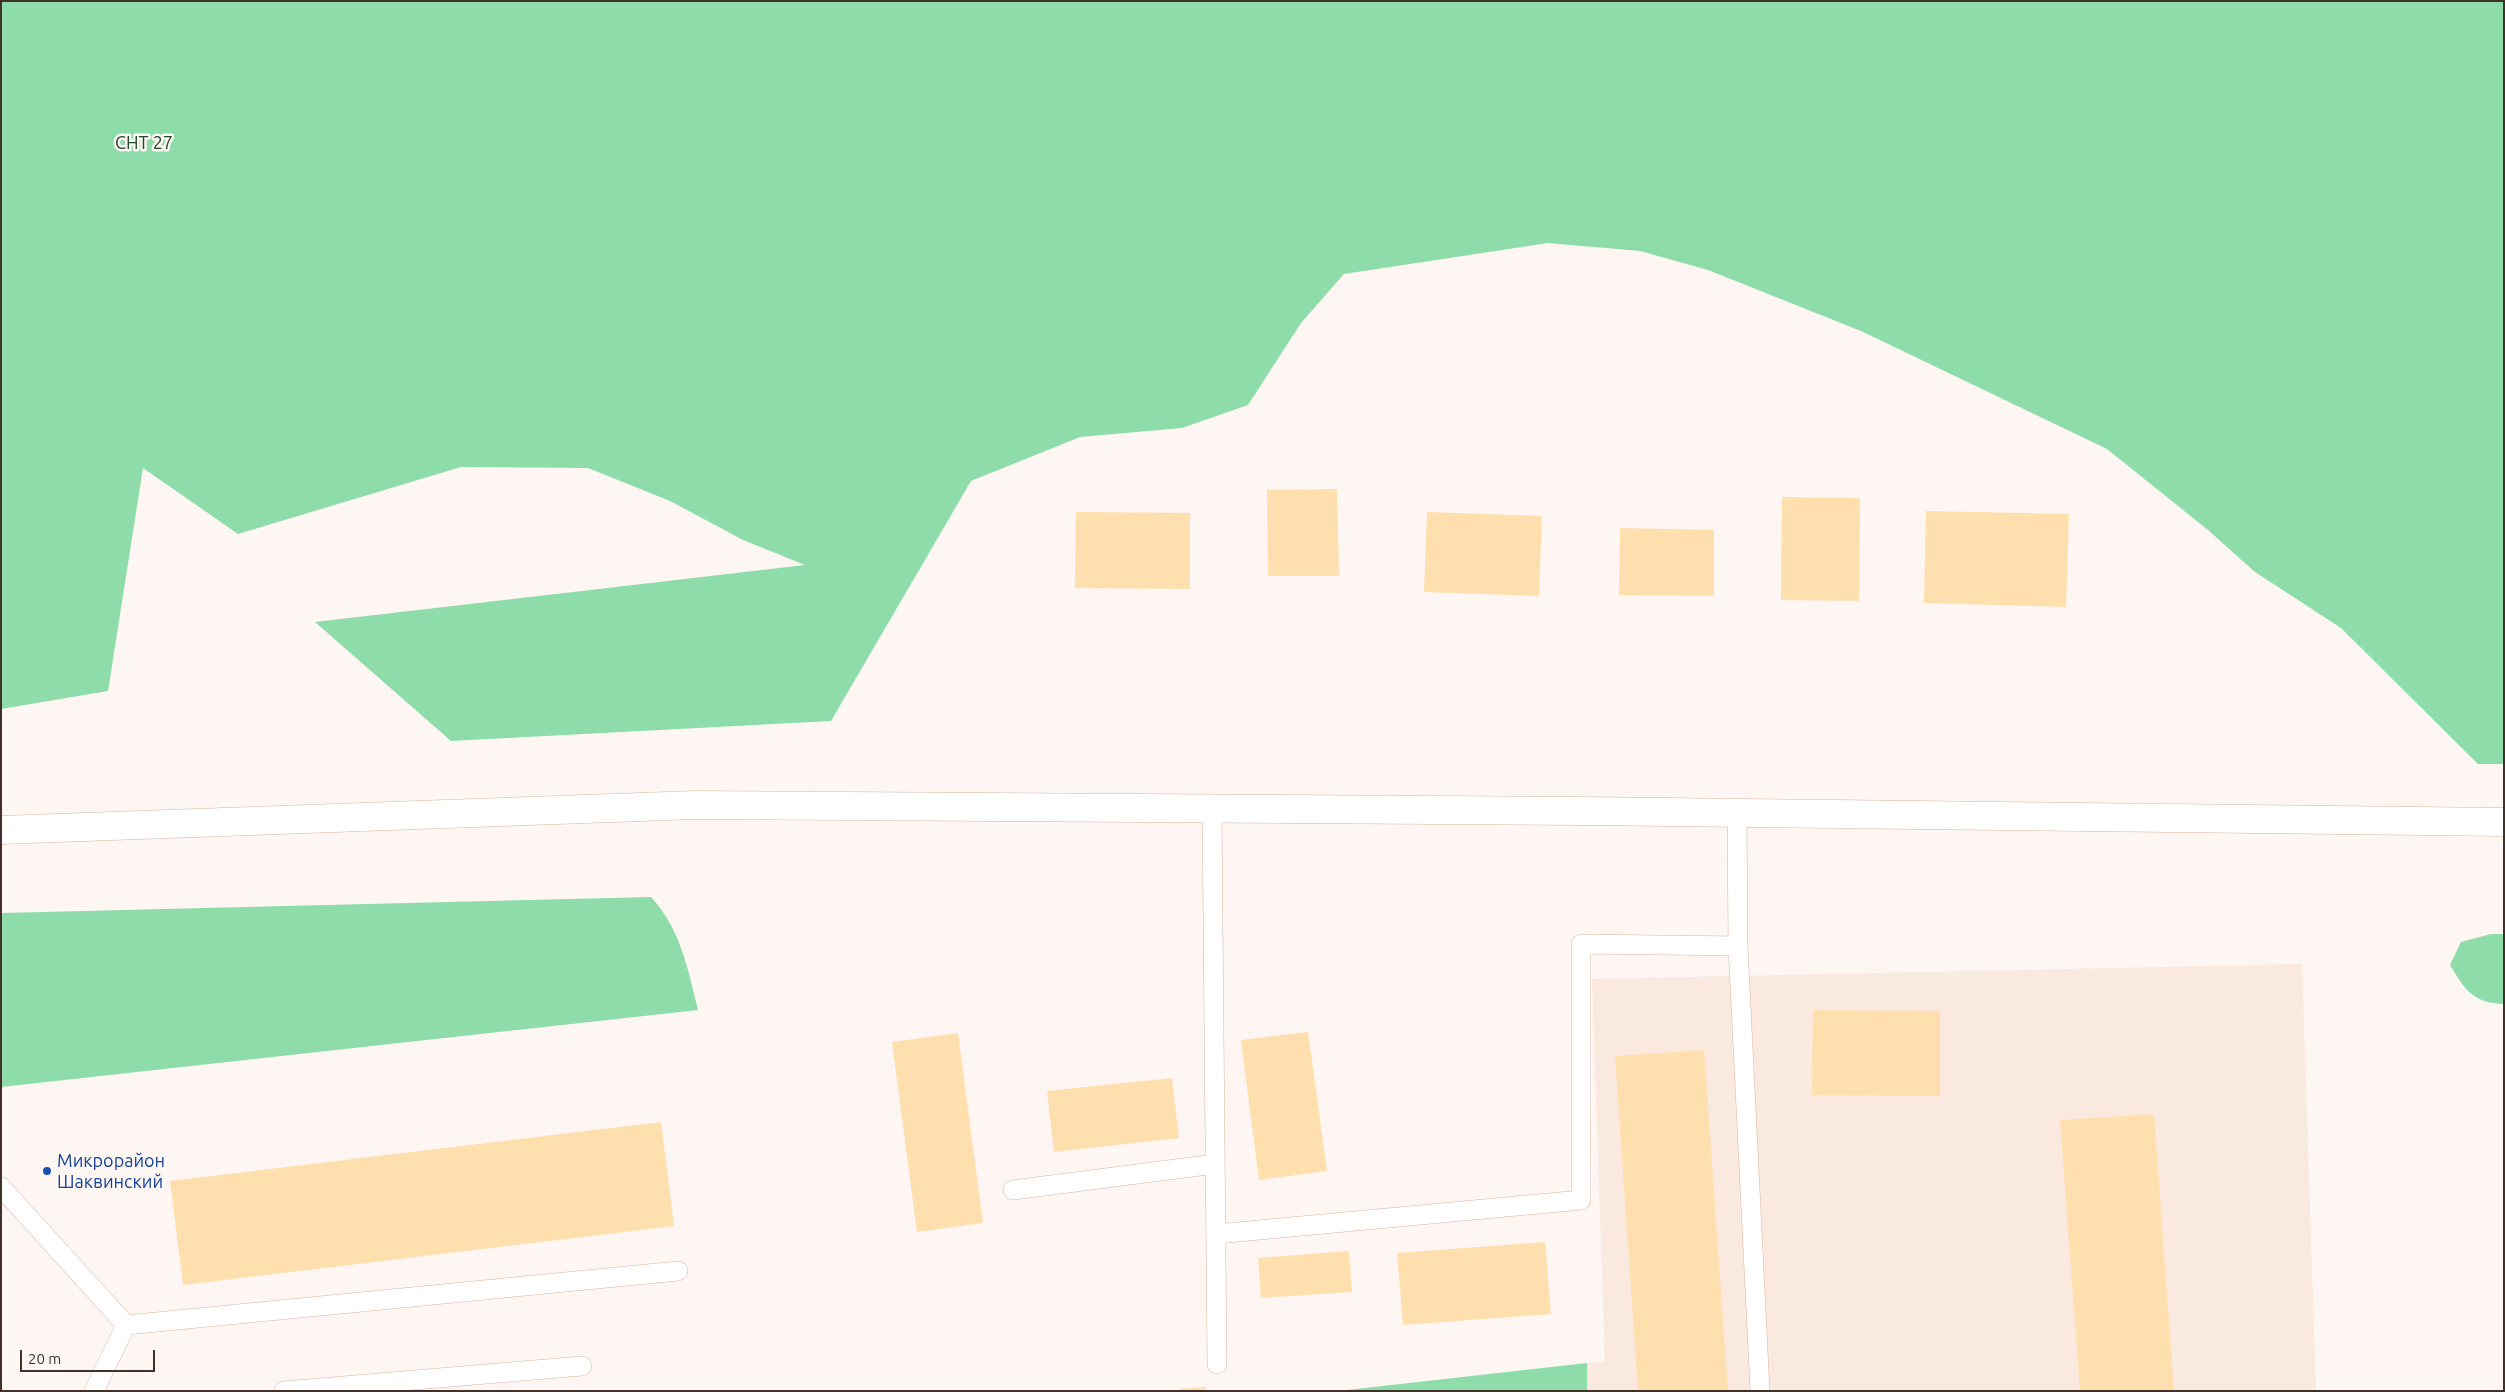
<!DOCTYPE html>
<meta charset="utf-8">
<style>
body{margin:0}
#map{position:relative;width:2505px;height:1392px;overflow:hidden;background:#fdf6f2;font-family:Ubuntu,sans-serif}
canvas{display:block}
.frame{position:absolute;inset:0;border:2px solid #40322a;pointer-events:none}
.scale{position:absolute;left:20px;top:1350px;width:135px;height:22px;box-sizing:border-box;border:2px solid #40322a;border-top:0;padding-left:6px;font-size:15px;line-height:18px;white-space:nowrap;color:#40322a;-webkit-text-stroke:4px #fdf6f2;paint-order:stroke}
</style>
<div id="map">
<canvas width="2505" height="1392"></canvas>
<div class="frame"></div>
<div class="scale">20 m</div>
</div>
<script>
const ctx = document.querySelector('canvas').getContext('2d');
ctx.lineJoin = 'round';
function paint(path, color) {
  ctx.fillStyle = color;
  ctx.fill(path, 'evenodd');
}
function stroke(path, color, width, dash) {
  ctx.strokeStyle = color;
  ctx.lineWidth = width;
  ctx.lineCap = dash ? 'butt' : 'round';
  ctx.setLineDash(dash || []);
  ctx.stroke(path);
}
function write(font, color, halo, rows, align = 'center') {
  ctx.font = font + ' Ubuntu,sans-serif';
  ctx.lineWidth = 5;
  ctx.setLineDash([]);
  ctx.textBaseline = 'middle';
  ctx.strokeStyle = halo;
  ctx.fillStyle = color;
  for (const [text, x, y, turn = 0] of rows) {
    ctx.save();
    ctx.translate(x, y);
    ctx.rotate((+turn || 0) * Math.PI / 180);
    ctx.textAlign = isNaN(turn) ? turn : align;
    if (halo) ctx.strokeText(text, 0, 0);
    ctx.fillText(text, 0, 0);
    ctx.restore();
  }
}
paint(new Path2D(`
 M2302,964L2316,1391H1587V1363L1605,1362L1592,979Z`), '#fae9df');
paint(new Path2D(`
 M1,1H2504V764H2478L2341,628L2255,572L2208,530L2107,449L1861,331L1708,270L1640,251L1548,243L1344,274L1301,323L1248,405L1182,428L1080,437L971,481L831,721L451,741L315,622L805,565L743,540L670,501L588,468L461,467L238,534L143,468L108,691L1,709Z
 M651,897C680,928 688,969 698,1010L1,1087L2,913Z
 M2491,934H2504V1004C2473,1003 2465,990 2450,965L2461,942Z
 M1587,1363V1391H1338Z`), '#8ddca9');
paint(new Path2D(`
 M1337,489L1339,576H1268L1267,490Z
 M1782,497L1860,498L1859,601L1781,600Z
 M1926,511L2069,514L2066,607L1924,603Z
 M1076,512L1190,513V589L1075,588Z
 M1427,512L1542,516L1539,596L1424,592Z
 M1620,528L1714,530V596L1619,595Z
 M1813,1010L1940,1011V1096L1812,1095Z
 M1308,1032L1327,1171L1259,1180L1241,1040Z
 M958,1033L983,1223L917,1232L892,1042Z
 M1704,1050L1728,1391H1638L1615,1056Z
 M1172,1078L1179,1138L1054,1152L1047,1091Z
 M2154,1114L2174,1391H2080L2060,1120Z
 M661,1122L674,1226L183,1285L170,1181Z
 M1545,1242L1551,1314L1403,1325L1397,1253Z
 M1349,1251L1352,1292L1261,1298L1258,1258Z
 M1205,1387L1206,1391H1179V1389Z`), '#fedfad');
const lane = new Path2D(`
 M1212,808L1217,1364
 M1737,813L1738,946L1760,1391
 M1,1187L126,1325
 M1013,1190L1215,1164
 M1216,1234L1581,1200V944L1738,946
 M126,1325L678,1271
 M94,1391L126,1325
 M284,1391L582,1366`);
const secondary = new Path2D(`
 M1,830L696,805L1581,811L2504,822`);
stroke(lane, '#d6b49f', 20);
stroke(secondary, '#d6b49f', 29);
stroke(lane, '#fff', 19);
stroke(secondary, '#fff', 28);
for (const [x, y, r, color] of [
 [47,1171,5,"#1a4fb4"]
]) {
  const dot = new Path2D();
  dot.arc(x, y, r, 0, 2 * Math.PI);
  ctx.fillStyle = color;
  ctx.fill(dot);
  stroke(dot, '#fdf6f2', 2);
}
write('18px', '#1f462e', '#fdf6f2', [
 ["СНТ 27",144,143]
]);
write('18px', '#164399', '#fdf6f2', [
 ["Микрорайон",57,1161],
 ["Шаквинский",57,1182]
], 'left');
</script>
